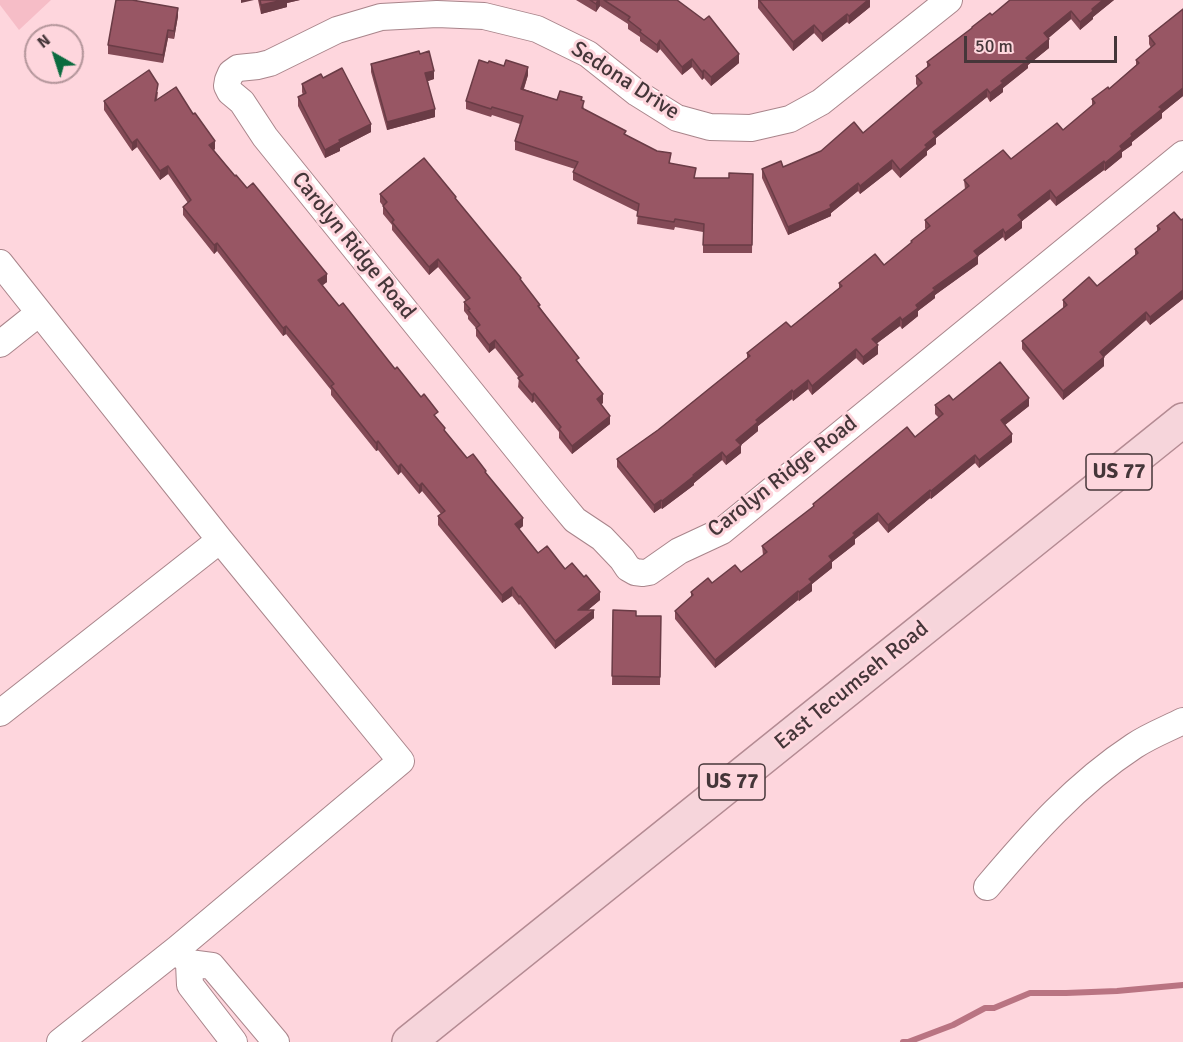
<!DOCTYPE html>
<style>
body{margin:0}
#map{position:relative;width:1183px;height:1042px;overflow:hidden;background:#fed6dd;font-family:Signika,sans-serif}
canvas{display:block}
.north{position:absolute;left:24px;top:24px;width:60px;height:60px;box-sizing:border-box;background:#fed6dd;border:2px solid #b4969b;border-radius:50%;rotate:321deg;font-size:16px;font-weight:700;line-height:24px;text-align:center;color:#453639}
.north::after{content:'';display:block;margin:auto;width:21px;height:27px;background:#0b6b3f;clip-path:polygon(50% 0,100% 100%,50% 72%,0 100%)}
.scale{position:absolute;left:964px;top:36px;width:153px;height:27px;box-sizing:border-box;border:3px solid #453639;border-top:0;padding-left:8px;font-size:18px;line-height:21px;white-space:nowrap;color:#453639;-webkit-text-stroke:4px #fed6dd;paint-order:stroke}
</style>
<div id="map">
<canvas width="1183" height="1042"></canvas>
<div class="north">N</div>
<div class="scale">50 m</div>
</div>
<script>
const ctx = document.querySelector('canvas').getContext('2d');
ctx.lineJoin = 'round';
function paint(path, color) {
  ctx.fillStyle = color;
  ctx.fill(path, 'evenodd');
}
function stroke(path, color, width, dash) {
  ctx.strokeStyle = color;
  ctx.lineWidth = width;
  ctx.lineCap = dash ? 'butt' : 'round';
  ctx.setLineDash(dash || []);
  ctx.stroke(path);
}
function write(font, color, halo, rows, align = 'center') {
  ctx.font = font + ' Signika,sans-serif';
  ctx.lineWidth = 6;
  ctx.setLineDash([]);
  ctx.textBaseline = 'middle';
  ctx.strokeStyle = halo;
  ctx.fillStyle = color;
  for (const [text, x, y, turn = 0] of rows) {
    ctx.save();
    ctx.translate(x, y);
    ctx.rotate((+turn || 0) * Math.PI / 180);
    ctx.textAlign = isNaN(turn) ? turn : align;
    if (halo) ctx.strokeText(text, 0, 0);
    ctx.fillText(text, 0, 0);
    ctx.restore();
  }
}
paint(new Path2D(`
 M0,0H51L19,30L0,5Z`), '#f6bdc7');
stroke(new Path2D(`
 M903,1042H908L953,1025L985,1008H994L1030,993H1066L1117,991L1183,985`), '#b97482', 6);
const minor = new Path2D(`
 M949,0L821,102L790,119L751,128L710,127L677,118L637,93L588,54L537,29L484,16L437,14L381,17L337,30L270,63L258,66L238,68L231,73L228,80L227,86L230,92L242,102L265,137L555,496L575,520L602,538L622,559L628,568L635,572L643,573L649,572L679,551L722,531L1183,154
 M0,263L220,540L401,761L177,949L60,1042
 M0,344L39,313
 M0,713L220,540
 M987,887C1031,835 1076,784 1134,746C1149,736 1167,729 1183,721
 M179,952L189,963L190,985L234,1042
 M189,963L212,966L276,1042`);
const major = new Path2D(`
 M409,1042L1183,420`);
stroke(minor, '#a9858b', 28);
stroke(major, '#b48b93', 36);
stroke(minor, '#fff', 26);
stroke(major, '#f6d5db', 33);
paint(new Path2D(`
 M258,0H300L287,3V7L261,14Z
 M576,0H677L739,63L711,86L704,78L702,80L692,67L682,75L660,49L657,53L640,41V37L628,29V24L600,6L596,12Z
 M758,0H870V7L849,24L847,22L822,42L814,33L793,51L758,8Z
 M1010,0H1114L1093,17V19L1080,30L1071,19L1048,38L1049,48L1028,65V68L1003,88V92L990,102L987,97L936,138V144L927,151V155L900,178L892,169L860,194L858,191L831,213V216L788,235L762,178V169L783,167L863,133L918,87L916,84V76L927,67V62L972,28V27L992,15Z
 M1183,9V96L1162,113V118L1132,142V145L1122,152V157L1105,171L1104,170L1056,206L1050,199L1022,221V228L1005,241L1003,237L978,256V264L935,295V298L918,311V316L902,329L900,326L876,344L878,354L863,365L856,358L812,395L808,389L793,401L792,399L758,426V431L741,445V453L726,465L722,460L694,483V485L662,509L661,508L654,513L617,467V459L658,430L747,358V353L791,327L839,288V283L884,265L911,243V241L926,230L925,228V220L965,189L964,180L1011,159L1063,130L1092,106V99L1109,89L1136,65V60L1151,48L1149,44V36Z
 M178,16L174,39L168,38L163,63L108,54V45Z
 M420,54L434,79L428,81L435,117L387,130L371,72V64Z
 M488,63L504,66L528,75L524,89L557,100H582L584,109L695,178H729L753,174L752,253H703V232L675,227L674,230L637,224L638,212L573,180V172L575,169L515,150V141L520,124L492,115L491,117L466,109V101Z
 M323,78L371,132L340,148V151L325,158L298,106V97L303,95L302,92V84Z
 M158,92L157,100L215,149L214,150L235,176L327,282L322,285L339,306L395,369L438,419L445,432L467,458L486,473L523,526L519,529L538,553L565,569L600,600L588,610L594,618L555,649L520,604L519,605L512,596L502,603L438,525V516L441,514L422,491L419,494L401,472L398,475L378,450L376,451L331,395V390L286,334L283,336L217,251L214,254L183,215V207L188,203L168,174L160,180L137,147L132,151L104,110V101Z
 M380,194L456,199L521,280L579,363L603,403L601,404L610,424L572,454L559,438V432L534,401L532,403L518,387L519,378L495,348L489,353L476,336V328L468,319V316L464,311V302L466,301L438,267L429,275L392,230V225L383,214V206L380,202Z
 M1183,219V299L1150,325L1146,320L1104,357V366L1063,400L1022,349V341L1063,308V300L1097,286L1135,255V249L1157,232V226L1181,220Z
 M953,400L1029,406L1005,425L1012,442L979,468L975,463L931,499L930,498L888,533L878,521L855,539V544L832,562V568L812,584V591L799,601L798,600L715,668L675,619V611L691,597V592L741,572L763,555L762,546L813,507V504L915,437L939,418L935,414V405Z
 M613,610L636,616H661L660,685H612Z`), '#834a56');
paint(new Path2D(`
 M241,0H254L241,3Z
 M283,0H300L287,3V7L261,14V5Z
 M598,0H600V6L596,12V4Z
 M868,0H870V7L849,24V16Z
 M1103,0H1114L1093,17V19L1080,30V22L1092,9Z
 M178,8V16L174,39V31Z
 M1071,11V19L1044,42V33Z
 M847,14V22L822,42V34Z
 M814,25V33L793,51V42Z
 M168,30V38L163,63V55Z
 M1049,39V48L1028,65V68L1003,88V92L990,102V93L1001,81L1026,58Z
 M660,40V49L657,53V45Z
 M739,54V63L711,86V77Z
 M692,59V67L682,75V67Z
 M528,67V75L521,97V89Z
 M704,70V78L702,80V72Z
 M434,71V79L425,82V73Z
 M1183,88V96L1162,113V118L1132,142V145L1122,152V157L1105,171V163L1120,146L1159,107Z
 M987,89V97L936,138V144L927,151V155L900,178V170L925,145L933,132Z
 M435,109V117L387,130V122Z
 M371,124V132L340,148V151L325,158V150L339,140Z
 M137,139V147L132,151V143Z
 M215,141V149L209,153V145Z
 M892,160V169L860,194V186Z
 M1104,161V170L1056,206V198Z
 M168,166V174L160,180V171Z
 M858,183V191L831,213V216L788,235V227L830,205Z
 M1050,190V199L1022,221V228L1005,241V233L1018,215Z
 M1003,229V237L978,256V264L935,295V298L918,311V316L902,329V320L916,305L974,251Z
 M217,243V251L214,254V245Z
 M438,259V267L429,275V267Z
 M327,274V282L318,289V280Z
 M1183,290V299L1150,325V317Z
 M1146,312V320L1100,360V352Z
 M900,317V326L872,347V339Z
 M286,326V334L283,336V328Z
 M495,340V348L489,353V345Z
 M878,345V354L863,365V357Z
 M856,349V358L812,395V386Z
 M1104,357V366L1063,400V391Z
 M808,380V389L793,401V392Z
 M792,390V399L758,426V431L741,445V453L726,465V457L736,440L756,420Z
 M534,393V401L532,403V395Z
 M603,394V403L597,408V399Z
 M1029,398V406L1001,428V420Z
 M610,416V424L572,454V446Z
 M1012,434V442L979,468V460Z
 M378,441V450L376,451V443Z
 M722,452V460L694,483V485L662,509V501Z
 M975,455V463L931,499V491Z
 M401,464V472L398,475V467Z
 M422,483V491L419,494V486Z
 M930,490V498L888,533V525Z
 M661,500V508L654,513V505Z
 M878,513V521L855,539V544L832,562V568L812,584V591L799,601V592L809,579L829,556L853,533Z
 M523,518V526L515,533V524Z
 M512,587V596L502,603V595Z
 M798,591V600L715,668V660Z
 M600,592V600L578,618V610Z
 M594,610V618L555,649V641Z`), '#6a3c46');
const building = new Path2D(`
 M116,0H132L178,8L174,31L168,30L163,55L108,45Z
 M260,0H283L261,5Z
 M590,0H598L596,4Z
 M604,0H677L704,20L709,16L739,54L711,77L704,70L702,72L692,59L682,67L660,40L657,45L640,32L641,30L628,20L630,17Z
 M759,0H868L849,16L847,14L822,34L814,25L793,42Z
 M1010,0H1103L1092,9L1093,11L1080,22L1071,11L1044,33L1049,39L1026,58L1028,60L1001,81L1003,83L990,93L987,89L933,132L936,136L925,145L927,147L900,170L892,160L860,186L858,183L830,205L831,208L788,227L762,169L781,161L783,167L821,151L854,122L863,133L922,83L916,76L930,65L927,62L972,28V27L990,13L992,15Z
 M1183,9V88L1159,107L1162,109L1131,134L1132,136L1120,146L1122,149L1105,163L1104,161L1056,198L1050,190L1018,215L1022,220L1005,233L1003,229L974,251L978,256L933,288L935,290L916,305L918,308L902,320L900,317L872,339L878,345L863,357L856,349L812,386L808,380L793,392L792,390L756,420L758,422L736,440L741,445L726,457L722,452L693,475L694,476L662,501L661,500L654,505L617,459L658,430L715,384L750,356L747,353L786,322L791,327L842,286L839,283L875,254L884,265L912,242L911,241L930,226L925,220L969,186L964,180L1003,150L1011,159L1057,123L1063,130L1095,103L1092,99L1108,87L1109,89L1139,63L1136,60L1155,44L1149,36Z
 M419,51L420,54L429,51L434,71L425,73L435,109L387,122L371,64Z
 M479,60L488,63L489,61L504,66L506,60L528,67L521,89L557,100L560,91L582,97L581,100L584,101L582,108L626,131L624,134L657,151L671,153L669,163L696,168L694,178H729V173L753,174L752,245H703L704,224L675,219L674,222L637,216L639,204L573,172L578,162L515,141L523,116L492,107L491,109L466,101Z
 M342,68L371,124L339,140L340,142L325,150L298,97L306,93L302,84L321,74L323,78Z
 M149,70L158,84L155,101L176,87L193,114L195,113L215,141L209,145L235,176L236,175L247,188L253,183L327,274L318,280L339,306L343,303L395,369L397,367L421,397L424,394L438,412L434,415L445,428L444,430L467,458L473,454L486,471L485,472L523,518L515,524L538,553L547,546L565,569L572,563L584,577L586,575L600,592L578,610H594L555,641L520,596L519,597L512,587L502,595L438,516L445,511L422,483L419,486L401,464L398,467L378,441L376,443L331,386L334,384L286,326L283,328L217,243L214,245L183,207L191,200L168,166L160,171L137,139L132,143L104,101Z
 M424,158L456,197L455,198L521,278L520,279L540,305L538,306L579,358L576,360L603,394L597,399L610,416L572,446L559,429L561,427L534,393L532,395L518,378L523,375L495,340L489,345L476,328L480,325L468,310L470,309L464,302L470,298L438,259L429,267L392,222L394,220L383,206L387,202L380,194Z
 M1174,212L1181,220L1183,219V290L1150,317L1146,312L1100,352L1104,357L1063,391L1022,341L1067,305L1063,300L1089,277L1097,286L1138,253L1135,249L1160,229L1157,226Z
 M1000,362L1029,398L1001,420L1012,434L979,460L975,455L931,491L930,490L888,525L878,513L853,533L855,535L829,556L832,560L809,579L812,582L799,592L798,591L715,660L675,611L693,595L691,592L708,578L712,583L735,565L741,572L767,552L762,546L814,506L813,504L890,441L907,427L915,437L943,414L935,405L949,395L953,400Z
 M613,610L636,611V616H661L660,677L612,676Z`);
paint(building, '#985664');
stroke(building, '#6a3c46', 1.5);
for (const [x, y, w] of [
 [1119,472,66],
 [732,782,66]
]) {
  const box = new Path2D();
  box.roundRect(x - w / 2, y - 18, w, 36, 4.5);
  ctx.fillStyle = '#fed6dd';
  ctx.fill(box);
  stroke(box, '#453639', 1.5);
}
write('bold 21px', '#453639', null, [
 ["US 77",1119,472],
 ["US 77",732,782]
]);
write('22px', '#453639', '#fed6dd', [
 ["Sedona Drive",625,81,33],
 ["Carolyn Ridge Road",353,246,51],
 ["Carolyn Ridge Road",783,477,-38],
 ["East Tecumseh Road",852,686,-39]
]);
</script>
